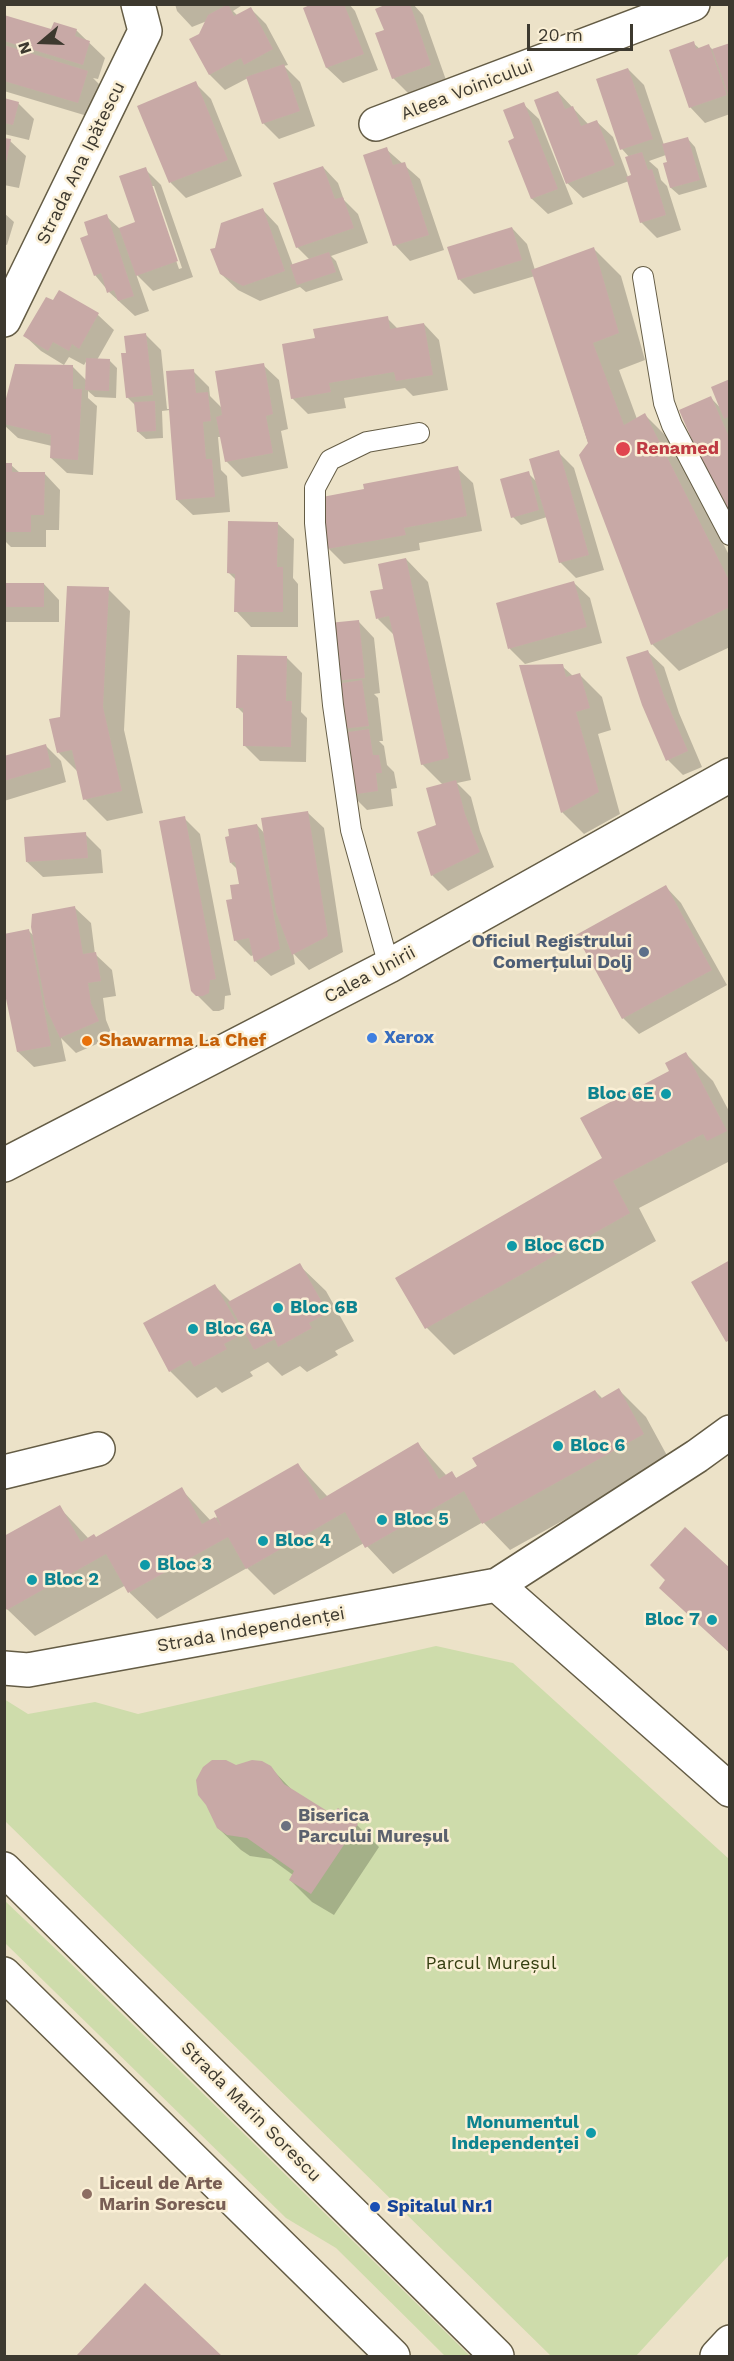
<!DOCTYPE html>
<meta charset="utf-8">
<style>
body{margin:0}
#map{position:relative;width:734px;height:2361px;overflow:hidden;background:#ece2c8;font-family:"Work Sans",sans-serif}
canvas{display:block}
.frame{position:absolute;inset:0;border:6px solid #3d392f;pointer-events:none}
.north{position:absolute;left:12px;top:12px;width:60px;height:60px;-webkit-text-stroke:4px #faefd5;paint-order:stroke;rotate:251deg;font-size:16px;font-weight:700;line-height:24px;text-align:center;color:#3d392f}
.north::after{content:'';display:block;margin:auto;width:21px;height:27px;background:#3d392f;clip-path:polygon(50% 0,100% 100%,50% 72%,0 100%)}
.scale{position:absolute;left:527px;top:24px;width:106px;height:27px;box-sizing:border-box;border:3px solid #3d392f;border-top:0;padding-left:8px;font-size:18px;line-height:21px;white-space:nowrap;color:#3d392f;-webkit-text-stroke:4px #faefd5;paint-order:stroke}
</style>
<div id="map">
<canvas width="734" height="2361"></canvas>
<div class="frame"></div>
<div class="north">N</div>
<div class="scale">20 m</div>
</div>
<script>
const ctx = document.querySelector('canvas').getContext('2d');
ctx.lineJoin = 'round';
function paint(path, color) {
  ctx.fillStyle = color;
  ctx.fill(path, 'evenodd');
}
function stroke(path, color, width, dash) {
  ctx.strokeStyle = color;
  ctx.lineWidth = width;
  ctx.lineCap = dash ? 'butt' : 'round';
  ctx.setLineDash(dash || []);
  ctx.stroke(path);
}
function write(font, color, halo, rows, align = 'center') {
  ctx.font = font + ' "Work Sans",sans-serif';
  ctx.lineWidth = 5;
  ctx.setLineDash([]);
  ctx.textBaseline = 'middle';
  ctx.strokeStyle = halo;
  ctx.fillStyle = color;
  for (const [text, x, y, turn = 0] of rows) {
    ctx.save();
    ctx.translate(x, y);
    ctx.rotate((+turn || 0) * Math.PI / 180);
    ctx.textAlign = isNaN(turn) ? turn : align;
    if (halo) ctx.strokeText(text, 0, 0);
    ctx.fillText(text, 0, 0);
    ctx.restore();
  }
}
paint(new Path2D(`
 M436,1646L513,1663L729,1859V2255L636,2356H551L5,1821L4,1699L28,1714L95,1702L138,1714Z
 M5,1901L61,1954L470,2356H445L336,2248L286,2218L5,1943Z`), '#cedcab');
paint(new Path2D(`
 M175,4H244L233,11L238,16L251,9L266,24L288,65L284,66L300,82L315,126L279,139L263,123L248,78L225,90L210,75L191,40L200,35L207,21L192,27L177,11Z
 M316,4H349L355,11L378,70L343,83L327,68Z
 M391,4H413L423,15L446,80L409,94L393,78L385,31Z
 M4,16L52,31L76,30L105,58L98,79L93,78L103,88L94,118L4,91Z
 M693,43L700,49L709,46L713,50L730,44V114L705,123L690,107Z
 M628,69L644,85L664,145L688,139L695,147L707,187L679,195L671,188L666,155L649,161L658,169L661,180L667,186L681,230L657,238L641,222L629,181L583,198L565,181L558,92L589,125L597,122L613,137L628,177L633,176L630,158L622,149Z
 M195,83L211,99L242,176L186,198L171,183L139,106Z
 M4,100L18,103L34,119L29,140L4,134Z
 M523,104L539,119L573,204L548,214L532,199L516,139Z
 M4,139L10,141L26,156L19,188L4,185Z
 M386,149L420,179L444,250L410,261L395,245Z
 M323,167L338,183L344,200L358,214L368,243L331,256L336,261L343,280L306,292L300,287L260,301L238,290L221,274L263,210L278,226L293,266L310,260L297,247Z
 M145,169L161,185L193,277L153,291L136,274L149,311L135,316L109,292L95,275L90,236L106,216L120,229L137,223ZM150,186H154L182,268L179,269Z
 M4,213L14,222L7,245L4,244Z
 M512,228L527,244L535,270L594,249L621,276L645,360L619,370L637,419L645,415L672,442L730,557V647L679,671L652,644L535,276L474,294L459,279Z
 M60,292L98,315L114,330L97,360L110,361L117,368L116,398L95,397L88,391V398L97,406L93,475L67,473L51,458L52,446L18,438L4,425V413L73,367L87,381V360L84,365L69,357L64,365L41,351L25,336L54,303Z
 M387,318L398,329L424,324L439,340L448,390L413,396L405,388L344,398L346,408L308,414L292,398L317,339Z
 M146,335L161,350L167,409H170L193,371L209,387L210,396L223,409L263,365L279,380L288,429L281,431L288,468L242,477L226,461L222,437H218L221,470L227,476L230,512L193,515L177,500L170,410L162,411L163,438L146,439L138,432L136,406L127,397L128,355Z
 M711,398L730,418V524Z
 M558,452L574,468L604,570L576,578L560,562L547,517L521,525L513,517L528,473L537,482Z
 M4,464L11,465L20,473L45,474L60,490L59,530H46V547H11L4,540Z
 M457,468L473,483L482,531L419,543L420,550L344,564L329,549L366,490Z
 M278,524L294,539L293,578L298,584V627H251L236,611V580L229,573Z
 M406,559L428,582L471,780L457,783L471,797L480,831L494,867L448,891L432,875L443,785L422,764L395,636L378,619Z
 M574,583L590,598L602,643L525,664L510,649L497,604Z
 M4,584H44L59,600V622H4Z
 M108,589L130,611L124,730L143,813L107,821L85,799L79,773L59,753L51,720L62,718Z
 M359,622L374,638L380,693L374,694L378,698L383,741H379L384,746L387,765L394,772L397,788L391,789L393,806L367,810L351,794L348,733L343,728L336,680Z
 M648,652L664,667L679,713L702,767L683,775L668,760Z
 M286,657L302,673L301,712L307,718L306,762L260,761L244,745L245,715L237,707Z
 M562,666L573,676L580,675L602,697L611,730L598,734L620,814L584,834L562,812Z
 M45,745L61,761L66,782L4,801V757Z
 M308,813L324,828L343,952L309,970L293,953L295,964L271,976L255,961L254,955L251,956L235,940L234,900L241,885L237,869L231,863L257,825L265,834Z
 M184,818L200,834L231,995L225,996L224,1009L219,1011H213L192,990Z
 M85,834L101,850L103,873L43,877L27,862Z
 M666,887L681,903L727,985L639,1034L623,1018Z
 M75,908L91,923L95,954L112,970L116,996L103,998L106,1020L113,1037L76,1053L61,1038L66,1061L34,1067L18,1052L8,997L4,993V935L29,931L34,936Z
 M686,1054L713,1081L730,1113V1161L639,1208L656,1241L454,1355L427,1328L397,1279L604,1159Z
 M299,1265L326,1291L354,1341L335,1351L338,1355L307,1372L300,1366L282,1376L268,1362L250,1372L253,1376L222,1393L216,1387L197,1398L170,1371L215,1286L231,1302Z
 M619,1390L646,1417L670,1461L510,1550L483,1522L393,1574L364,1543L274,1595L247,1568L157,1619L130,1593L126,1585L35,1636L8,1610L4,1603L59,1507L89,1539L96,1538L181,1489L211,1521L298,1465L328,1497L418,1444L447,1476L452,1473L457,1479L595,1391L603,1399Z
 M730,1570V1653L661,1588Z
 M236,1766L270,1767L292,1790L332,1816L357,1825L379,1847L334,1915L312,1902L290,1880L293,1875L271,1859L250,1856L241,1850L218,1828Z
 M145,2285L220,2356H78Z`), '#0003');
paint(new Path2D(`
 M228,4L234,16L251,7L273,49L244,65L241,58L209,75L189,39L199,34L208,15Z
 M312,4H344L364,54L326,68L303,8Z
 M387,4H410L431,65L392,79L375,33L384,30L375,9Z
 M4,15L51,29L54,22L77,29L75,36L90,41L83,65L4,41Z
 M694,41L696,49L709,44L727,95L689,108L669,50Z
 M730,43V97H729L712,49Z
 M4,45L88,71L78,103L4,81Z
 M284,64L300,111L262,124L246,77Z
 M628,68L653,139L620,150L596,79Z
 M196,81L228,160L169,183L137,106Z
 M558,91L565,109L573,106L581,126L597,120L615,165L566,184L534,100Z
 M4,98L19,102L13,125L4,123Z
 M524,102L558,189L531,199L508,141L514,138L503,110Z
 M688,137L700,180L670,188L663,163L667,162L662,144Z
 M4,138L11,139L6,163H4Z
 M387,147L393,165L405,162L429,235L393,246L363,155Z
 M642,152L648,170L652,169L666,215L640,223L626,177L631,175L625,157Z
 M323,166L335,199L343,197L354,228L296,248L273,183Z
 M146,167L178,261L136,276L119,228L135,222L119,176Z
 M263,208L285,271L243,286L220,274L210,249L215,248L221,223Z
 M107,214L134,296L118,301L114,290L107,293L101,273L94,276L80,238L88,235L84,222Z
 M512,227L522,260L458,280L447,247Z
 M594,247L619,333L593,343L624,425L645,413L730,582V607L651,645L579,455L588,443L531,270Z
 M329,252L336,272L297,285L290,265Z
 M59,290L99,313L79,349L72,344L69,351L53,342L48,351L23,336L46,297L53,300Z
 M388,316L390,329L424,323L433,375L396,381L394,372L329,383L331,392L291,399L282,344L315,338L313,329Z
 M146,333L153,395L126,398L121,353H126L124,336Z
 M86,358L110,359L109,391L85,390Z
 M264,363L273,414L266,416L273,453L225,462L216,417L222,415L215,371Z
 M15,364L73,365V389H82L78,460L50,458L51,435L4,424V406Z
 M194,369L196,393L208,392L211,421L203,422L206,459H212L215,497L176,500L166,371Z
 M730,379V416L724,419L711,387Z
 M711,396L730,439V528L679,410Z
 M155,401L156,431L137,432L134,402Z
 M559,450L589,555L559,563L529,459Z
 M4,463H12V472H45L44,515H31V532H4Z
 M458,466L467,516L404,528L406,535L327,549L317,498L364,489L363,484Z
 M529,471L539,510L511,518L500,479Z
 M228,521L278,522L277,567H283V612H234L235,574L227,573Z
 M406,558L449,758L421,765L389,616L376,619L370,591L383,589L378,564Z
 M574,581L587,627L508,649L496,603Z
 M4,583H44V607H4Z
 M67,586L109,587L103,707L122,791L83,800L72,750L57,753L49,719L60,717Z
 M359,620L365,678L334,681L329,623Z
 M648,650L664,696L688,751L666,761L642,705L626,657Z
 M237,655L287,656L286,701H292L291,747L243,746V708H236Z
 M563,664L566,677L580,673L590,708L576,712L599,792L561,813L519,665Z
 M362,680L369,726L342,729L336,684Z
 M369,729L373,755H379L382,773H376L378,791L350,795L341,733Z
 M46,744L51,767L4,781V756Z
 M456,780L465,814L480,852L431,876L417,832L436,825L426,788Z
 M308,811L328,936L292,955L276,912L261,818Z
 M185,816L216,979L210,980L209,993L203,996H196L191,991L159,821Z
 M257,824L280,949L254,962L249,938L234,941L226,900L232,899L230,885L239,884L235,862L230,863L225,837L229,836L228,829Z
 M86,832L88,858L26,862L24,837Z
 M666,885L712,970L622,1019L576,935Z
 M75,906L83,954L96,952L101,981L88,983L91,1003L99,1021L60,1038L46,1008L31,927L32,914Z
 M29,929L51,1046L17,1052L4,989V934Z
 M686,1052L727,1131L707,1141L703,1134L613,1181L630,1213L425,1329L395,1278L602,1158L580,1118L669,1071L665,1063Z
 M730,1260V1340L726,1342L691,1282Z
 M300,1263L328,1313L309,1323L312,1328L278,1347L275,1339L254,1350L228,1302Z
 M215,1284L243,1334L224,1344L227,1349L194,1367L190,1360L169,1372L143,1323Z
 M619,1388L644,1434L482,1524L464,1491L365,1548L345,1512L246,1569L228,1537L128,1593L106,1554L7,1610L4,1606V1536L60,1505L81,1542L94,1534L96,1537L182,1487L202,1524L215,1517L221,1526L214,1511L298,1463L320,1500L418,1442L439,1479L452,1471L456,1478L477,1466L472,1458L595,1390L600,1399Z
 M685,1527L730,1568V1653L659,1588L665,1580L650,1565Z
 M212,1760H226L236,1765L252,1760L262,1761L271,1766L284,1784L332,1814L338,1808L358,1824L311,1894L289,1880L294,1871L247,1838L227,1835L217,1828L206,1805L198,1795L196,1780L203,1767Z
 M145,2283L222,2356H76Z`), '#c8a9a6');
const service = new Path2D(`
 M643,277L664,403L672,425L730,535
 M389,966L351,830L333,705L315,523V488L330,460L367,442L419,433`);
const minor = new Path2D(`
 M376,124L693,4
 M4,320L145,31L138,4
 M4,1472L98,1449
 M497,1585L697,1456L730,1432
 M4,1668L28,1670L497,1585L730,1790`);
const secondary = new Path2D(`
 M4,1165L389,966L730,775
 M4,1869L497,2356
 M4,1974L393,2356
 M717,2356L730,2342`);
stroke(service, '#645c45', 22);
stroke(minor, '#645c45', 36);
stroke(secondary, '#645c45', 36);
stroke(service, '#fff', 20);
stroke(minor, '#fff', 33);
stroke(secondary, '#fff', 33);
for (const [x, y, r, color] of [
 [623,449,8,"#e0444e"],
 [644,952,6,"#5c6f8a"],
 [372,1038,6,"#3f7fe0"],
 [87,1041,6,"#e8710a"],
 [666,1094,6,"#0f9aa8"],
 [512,1246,6,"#0f9aa8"],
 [278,1308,6,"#0f9aa8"],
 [193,1329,6,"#0f9aa8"],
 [558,1446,6,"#0f9aa8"],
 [382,1520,6,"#0f9aa8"],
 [263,1541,6,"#0f9aa8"],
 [145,1565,6,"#0f9aa8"],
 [32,1580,6,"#0f9aa8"],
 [712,1620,6,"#0f9aa8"],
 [286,1826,6,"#6b7280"],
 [591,2133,6,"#0f9aa8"],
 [87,2194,6,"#8d6e63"],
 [375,2207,6,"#1a4fb4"]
]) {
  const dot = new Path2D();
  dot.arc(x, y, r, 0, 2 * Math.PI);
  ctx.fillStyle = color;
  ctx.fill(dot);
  stroke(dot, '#faefd5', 2);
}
write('18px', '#3d392f', '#faefd5', [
 ["Aleea Voinicului",467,90,-21],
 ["Strada Ana Ipătescu",81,163,-64],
 ["Calea Unirii",370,975,-28],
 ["Strada Independenței",251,1630,-10],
 ["Strada Marin Sorescu",251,2112,45]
]);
write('bold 18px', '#be3a42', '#faefd5', [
 ["Renamed",636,449]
], 'left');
write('bold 18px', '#4e5e75', '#faefd5', [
 ["Oficiul Registrului",632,942],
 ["Comerțului Dolj",632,963]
], 'right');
write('bold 18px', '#366cbe', '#faefd5', [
 ["Xerox",384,1038]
], 'left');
write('bold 18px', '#c56008', '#faefd5', [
 ["Shawarma La Chef",99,1041]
], 'left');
write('bold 18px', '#0d838f', '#faefd5', [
 ["Bloc 6E",654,1094,"right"],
 ["Bloc 6CD",524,1246],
 ["Bloc 6B",290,1308],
 ["Bloc 6A",205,1329],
 ["Bloc 6",570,1446],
 ["Bloc 5",394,1520],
 ["Bloc 4",275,1541],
 ["Bloc 3",157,1565],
 ["Bloc 2",44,1580],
 ["Bloc 7",700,1620,"right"],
 ["Monumentul",579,2123,"right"],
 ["Independenței",579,2144,"right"]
], 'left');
write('bold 18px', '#5b616d', '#faefd5', [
 ["Biserica",298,1816],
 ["Parcului Mureșul",298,1837]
], 'left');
write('18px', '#343e10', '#faefd5', [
 ["Parcul Mureșul",491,1964]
]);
write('bold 18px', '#785e54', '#faefd5', [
 ["Liceul de Arte",99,2184],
 ["Marin Sorescu",99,2205]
], 'left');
write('bold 18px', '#164399', '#faefd5', [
 ["Spitalul Nr.1",387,2207]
], 'left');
</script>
